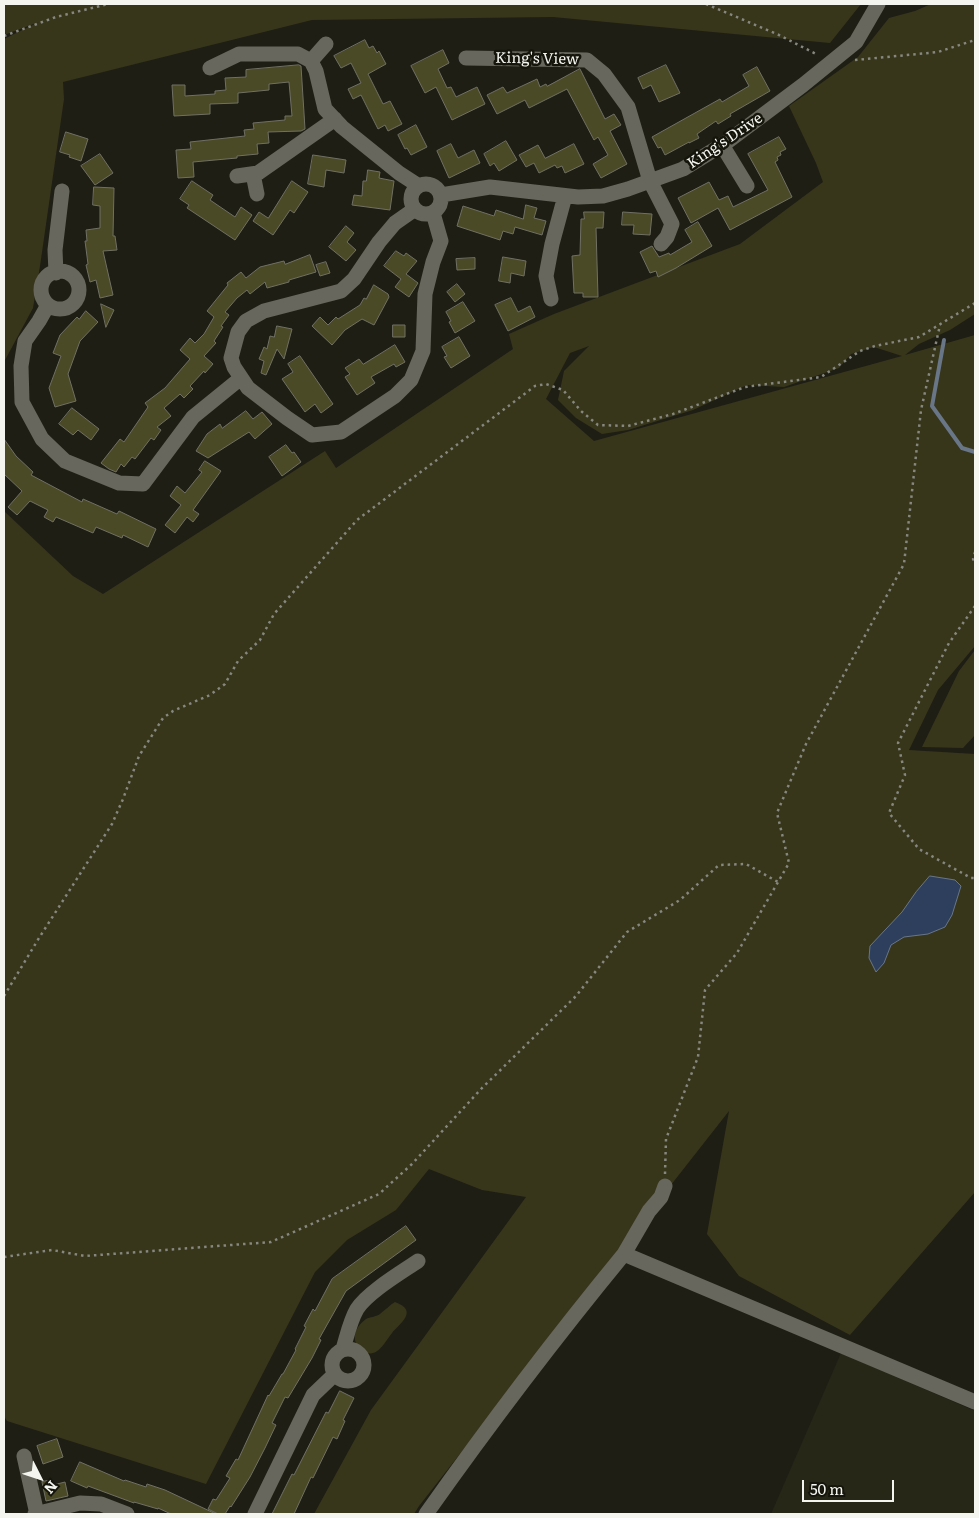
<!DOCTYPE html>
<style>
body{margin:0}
#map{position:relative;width:979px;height:1518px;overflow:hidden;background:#1e1e15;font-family:Literata,serif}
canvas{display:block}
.frame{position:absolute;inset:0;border:5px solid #f4f5ee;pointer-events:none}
.north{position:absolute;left:15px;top:1453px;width:50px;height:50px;-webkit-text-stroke:4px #15150c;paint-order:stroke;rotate:131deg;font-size:14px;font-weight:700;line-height:20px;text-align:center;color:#f4f5ee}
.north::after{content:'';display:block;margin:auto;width:18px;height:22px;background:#f4f5ee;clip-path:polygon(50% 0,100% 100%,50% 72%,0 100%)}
.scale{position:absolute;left:802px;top:1480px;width:92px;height:22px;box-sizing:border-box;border:2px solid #f4f5ee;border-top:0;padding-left:6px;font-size:15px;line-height:18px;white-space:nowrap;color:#f4f5ee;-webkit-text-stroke:4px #15150c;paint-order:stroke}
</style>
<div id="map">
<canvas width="979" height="1518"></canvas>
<div class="frame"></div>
<div class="north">N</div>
<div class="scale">50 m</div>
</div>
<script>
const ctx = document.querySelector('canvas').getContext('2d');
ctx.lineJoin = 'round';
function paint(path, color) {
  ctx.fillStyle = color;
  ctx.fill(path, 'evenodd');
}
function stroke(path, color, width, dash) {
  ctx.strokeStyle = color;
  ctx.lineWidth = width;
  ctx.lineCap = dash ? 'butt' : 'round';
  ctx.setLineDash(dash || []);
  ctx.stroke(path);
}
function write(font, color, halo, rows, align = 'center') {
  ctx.font = font + ' Literata,serif';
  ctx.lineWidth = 5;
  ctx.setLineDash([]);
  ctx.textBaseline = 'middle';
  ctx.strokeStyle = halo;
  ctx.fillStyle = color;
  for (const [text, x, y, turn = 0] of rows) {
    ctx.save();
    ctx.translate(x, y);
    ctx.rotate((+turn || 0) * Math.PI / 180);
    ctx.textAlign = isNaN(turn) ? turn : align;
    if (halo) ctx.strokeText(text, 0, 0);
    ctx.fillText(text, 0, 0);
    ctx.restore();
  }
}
paint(new Path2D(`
 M841,1353L975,1411V1514H771Z`), '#272718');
paint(new Path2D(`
 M4,4H861L830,43L553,17L312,20L63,82L64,99L40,266L33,308L4,362V39L39,22L4,35Z
 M931,4H975V314L950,330L919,344L905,355L975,335V646L938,690L909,750L975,754V1192L850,1335L739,1276L707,1234L729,1111L419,1506L414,1514H314L371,1410L526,1197L482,1190L429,1169L396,1210L347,1240L315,1272L206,1484L7,1421L4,1416V511L73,576L103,594L325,451L336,468L513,349L509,334L554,314L740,244L823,182L816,163L789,106L858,57L889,18L915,11ZM589,346L564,371L558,400L576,418L602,434L628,430L693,410L747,385L784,387L839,368L851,354L874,347L902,356L594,441L546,399L570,353Z
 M975,650V735L963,748L922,747L959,671Z
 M395,1302C419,1311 400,1323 392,1333C384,1343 375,1363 360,1348C350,1339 356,1326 366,1319C370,1317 376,1317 380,1314C385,1310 390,1305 395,1302Z`), '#37361b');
const water = new Path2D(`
 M930,876L955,880L961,886L952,915L945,927L928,934L904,937L891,945L884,963L876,972L869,958L870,946L902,912L916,892Z`);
paint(water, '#2d3f5c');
stroke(water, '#697688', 1);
stroke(new Path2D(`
 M944,340L932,406L962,448L975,452`), '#697688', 4);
const building = new Path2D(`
 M365,40L369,48L373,46L377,53L379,51L386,64L368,74L383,104L390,101L402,124L388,131L385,125L378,129L361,95L353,99L348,89L361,83L351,63L341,68L334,56Z
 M443,50L449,63L438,69L447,88L451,87L456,97L477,87L485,104L452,120L436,87L425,93L411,66Z
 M299,65L301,66L305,129L301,131L268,132L269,143L257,144L258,154L237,156V158L193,162L194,177L178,178L176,150L191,149L190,142L245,136L244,130L254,129L253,123L285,120V116H292L289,82L269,84V90L238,93V103L210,104V114L174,116L172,85H185V96L215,94V91L226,90L225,78L246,77V70Z
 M666,65L680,93L659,102L651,85L643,89L638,78Z
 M757,67L770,91L730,114L731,116L718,124L716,121L697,134L699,138L689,143V142L665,155L661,147L658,148L652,137L720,99L722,102L749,86L743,75Z
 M580,69L605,119L614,114L621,125L610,131L627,164L601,178L593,164L608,155L598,137L594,140L567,89L529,108L525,100L497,114L487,95L503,87L507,93L537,79L540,87L546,84L547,86Z
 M416,125L427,147L411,155L407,148L405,149L398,135Z
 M66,132L88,139L81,161L69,157L70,155L60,152Z
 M779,137L786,149L780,152L781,155L777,157L778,160L775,162L792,197L730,230L718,208L691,223L678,198L709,182L719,200L728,196L733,207L768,190L748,154Z
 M506,141L517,160L499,171L494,163L490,166L484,154Z
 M451,144L458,158L474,150L480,163L449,178L437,151Z
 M574,144L584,164L565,173L562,166L557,168L555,165L539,173L534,163L526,167L519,155L538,145L545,158Z
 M100,154L113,173L95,185L81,166Z
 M313,155L346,160L344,173L326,170L324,187L308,184Z
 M368,170L380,172L379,178L394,181L390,210L352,205L354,195L362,196L363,181H366Z
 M192,181L213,195L210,200L235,217L241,207L252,215L235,240L187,208L189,205L180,199Z
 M292,181L308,192L294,213L290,210L273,235L253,221L259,212L268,218Z
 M94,187L114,188L113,236H115L117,250L103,251L113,295L100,298L96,280L90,282L86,265L88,264L85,241H87L86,230L100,228V206L93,205Z
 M526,205L537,208L534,218L546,221L542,235L515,227L513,234L503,231L500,240L457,226L463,206L494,216L496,210L523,219Z
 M584,212H604L603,228H596L598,297H583V293H574L572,256L580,255L581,219H584Z
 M623,212L652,214L650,235L633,234L634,225H622Z
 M698,222L712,246L676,268L658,277L656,271L650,273L640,252L652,246L659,257L669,253L670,255L692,242L685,230Z
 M346,226L354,233L347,242L356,250L346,261L329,247Z
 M396,251L404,256L406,253L417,261L406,274L418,283L409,297L395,287L401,279L384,266Z
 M310,255L316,272L289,280V282L267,288L265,282L250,294L247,290L237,298L225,312L229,315L221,326L223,327L214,341L216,343L204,356L213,364L205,373L204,371L190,386L193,389L184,398L180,394L164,408L171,416L157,427L161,430L154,440L151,438L135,459L132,457L124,467L121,464L116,472L109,469L101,463L120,439L124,442L148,407L145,403L165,388L190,359L180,350L190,338L195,343L204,334L214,317L207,311L228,285L227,283L241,272L246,278L260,267L284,261L285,264Z
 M503,257L526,261L524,276L511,273L510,283L499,281Z
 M475,258V269L457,270L456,259Z
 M326,262L330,273L320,276L316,265Z
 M457,284L465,294L455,302L447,292Z
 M374,285L388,294L389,297L374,325L362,319L345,330L332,345L312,326L320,317L328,325L336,317L338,319L360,305L364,298L366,299Z
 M511,298L518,312L530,306L535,317L508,331L495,305Z
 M463,302L475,321L455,333L449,322L451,321L446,312Z
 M101,304L114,310L106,327Z
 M86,311L98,322L80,341L68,374L76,401L55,407L49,388L61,356L53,353L60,335L77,317L79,319Z
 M393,325H405V337H393Z
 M277,326L292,329L284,359L277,349L266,375L261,373L264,361L259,359L264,347L267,349L270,336L274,337Z
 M459,337L470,356L451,368L444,357L447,356L442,347Z
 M395,345L405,362L396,367L394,364L371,377L375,383L357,395L345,377L350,374L345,368L359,359L363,364Z
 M300,356L333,404L321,413L315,404L305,412L282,379L293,372L288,364Z
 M72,408L99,429L91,440L78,430L73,435L59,424Z
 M246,411L253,419L262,412L272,424L255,439L249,432L208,458L196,451L207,434L220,424L222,428Z
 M4,439L16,456L33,472L31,475L82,502L83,499L117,514L119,511L156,529L148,547L123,535L122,538L96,527L93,533L56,517L53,522L44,517L48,510L30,501L17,515L8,507L22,491L4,474Z
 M286,445L292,453L294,452L301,462L282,476L269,457Z
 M205,461L221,471L193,510L199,514L193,522L187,517L175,533L165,525L181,505L170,496L177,486L185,493L202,472L199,470Z
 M406,1226L416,1240L346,1291L319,1339L321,1340L312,1358L288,1398L285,1397L272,1423L276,1425L265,1448L250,1477L231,1507L230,1506L225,1514H218L208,1509L213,1499L216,1500L230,1478L226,1476L236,1459L238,1460L268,1395L269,1396L282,1374H283L296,1350L295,1349L306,1327L304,1326L313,1309L315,1311L332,1279Z
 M340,1391L354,1398L343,1420L345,1421L337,1439L333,1437L313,1478L311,1477L294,1514H272L292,1474L294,1475L326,1412L328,1413Z
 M57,1439L63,1457L43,1464L37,1446Z
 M80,1462L124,1481L125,1480L146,1487L147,1484L165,1490L216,1514H171L158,1508V1509L134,1502V1503L88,1486L87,1488L71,1481Z
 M52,1480L53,1485L65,1482L68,1496L46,1501L42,1482Z`);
paint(building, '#4a4a26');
stroke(building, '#707065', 1);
stroke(new Path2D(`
 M706,4L779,35L818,55
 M4,36L56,17L108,4
 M855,60L938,52L975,40
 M975,552L973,559L975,563
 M975,606L949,643L898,743L905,775L889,813L919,849L971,878H975
 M4,996L39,938L112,824L123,799L139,756L163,718L173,711L210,695L225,684L238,661L260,640L274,614L357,520L535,386L546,384L563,390L581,411L598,425L628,426L673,414L745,387L821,377L860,351L875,346L919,337L975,303
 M665,1174L666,1139L698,1057L705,990L737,953L789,863L777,813L806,744L904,564L921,410L940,325
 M4,1257L52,1250L85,1256L271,1242L379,1194L412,1164L482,1088L576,996L627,932L680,900L719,865L746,864L778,882`), '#86877f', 2.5, [2.5, 4]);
stroke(new Path2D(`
 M466,58L587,60L604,74L628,107L650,181L672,224L667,237L661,244
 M311,61L326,44
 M210,68L239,54H298L311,61L316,71L325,109L342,127L399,173L419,186
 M722,145L747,186
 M253,174L257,194
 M237,176L258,173L335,119
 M411 199a15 15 0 1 1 30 0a15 15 0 1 1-30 0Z
 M441,195L490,187L578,197L603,196L628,189L683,169L727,142L803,85L856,42L878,4
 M415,209L395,223L379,242L354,279L341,291L264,311L246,321L238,332L231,358L234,367L248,388L287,418L312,435L341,432L395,396L411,380L423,351L425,294L433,262L441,241L433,213
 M41 290a19 19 0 1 1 38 0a19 19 0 1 1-38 0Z
 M56,273L55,250L62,191
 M551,299L546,276L552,244L565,196
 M48,305L39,321L25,341L21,366L22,402L42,439L65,461L119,483L143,484L193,417L241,378
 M624,1254L649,1211L661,1197L665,1186
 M332 1365a16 16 0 1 1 32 0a16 16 0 1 1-32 0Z
 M343,1349C347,1336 350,1321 357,1309C368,1292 402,1272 418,1261
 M24,1456L37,1514
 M35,1514L80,1503L101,1504L127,1514
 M255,1514L313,1395L335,1374
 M426,1514C489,1425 555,1338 624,1254L975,1402`), '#67675d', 15);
write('15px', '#f4f5ee', '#15150c', [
 ["King's View",537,59,1],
 ["King's Drive",725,141,-34]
]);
</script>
